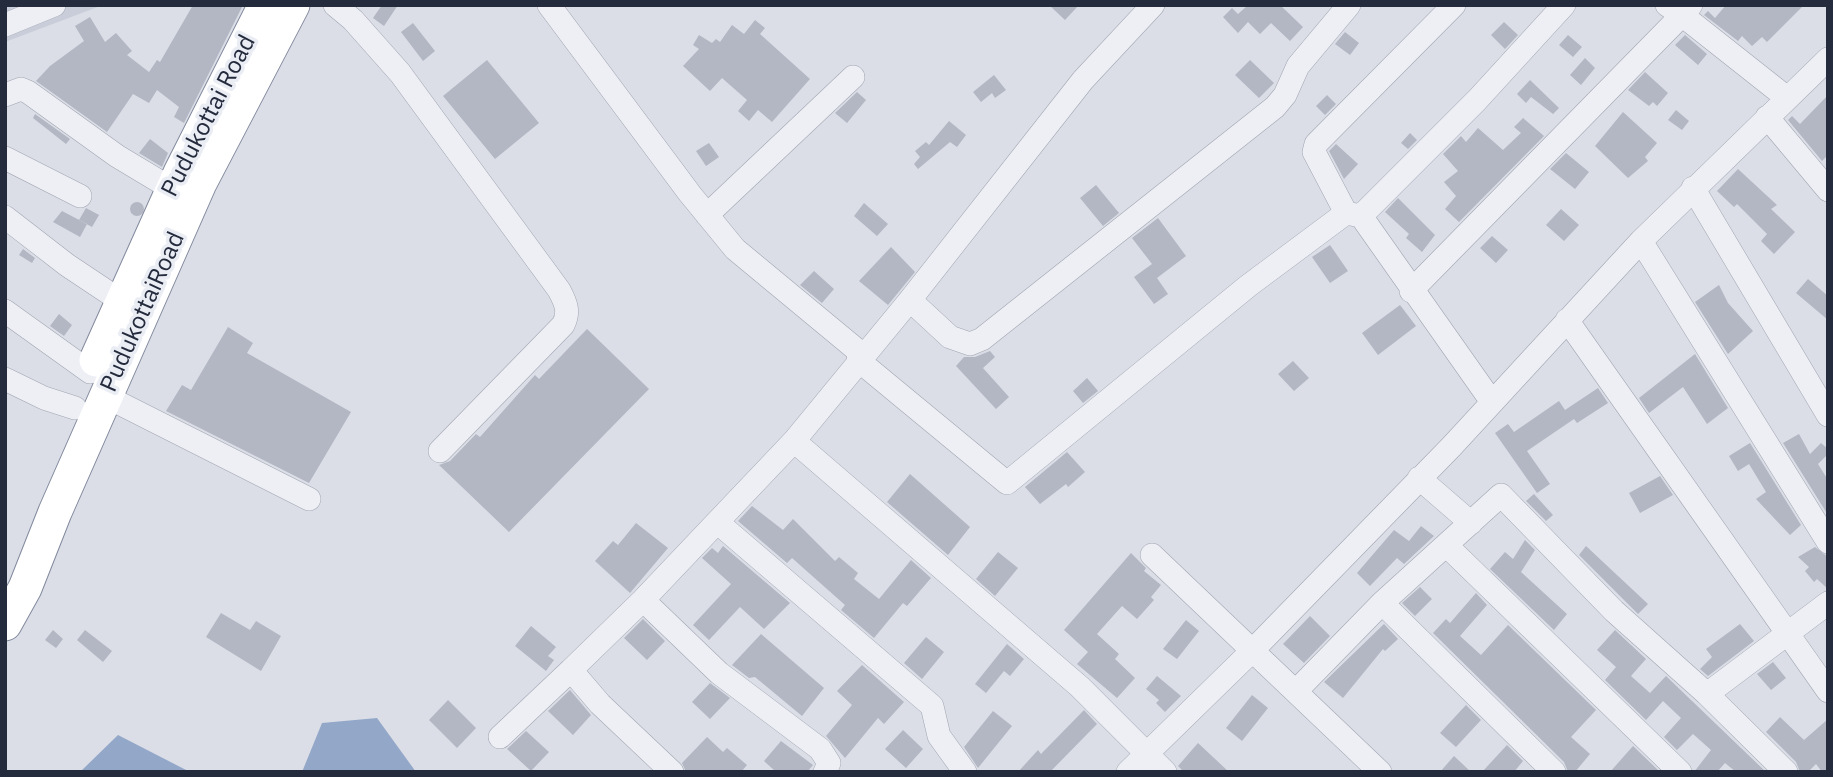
<!DOCTYPE html>
<style>
body{margin:0}
#map{position:relative;width:1833px;height:777px;overflow:hidden;background:#dbdee6;font-family:"IBM Plex Sans",sans-serif}
canvas{display:block}
.frame{position:absolute;inset:0;border:7px solid #242b3d;pointer-events:none}
</style>
<div id="map">
<canvas width="1833" height="777"></canvas>
<div class="frame"></div>
</div>
<script>
const ctx = document.querySelector('canvas').getContext('2d');
ctx.lineJoin = 'round';
function paint(path, color) {
  ctx.fillStyle = color;
  ctx.fill(path, 'evenodd');
}
function stroke(path, color, width, dash) {
  ctx.strokeStyle = color;
  ctx.lineWidth = width;
  ctx.lineCap = dash ? 'butt' : 'round';
  ctx.setLineDash(dash || []);
  ctx.stroke(path);
}
function write(font, color, halo, rows, align = 'center') {
  ctx.font = font + ' "IBM Plex Sans",sans-serif';
  ctx.lineWidth = 7;
  ctx.setLineDash([]);
  ctx.textBaseline = 'middle';
  ctx.strokeStyle = halo;
  ctx.fillStyle = color;
  for (const [text, x, y, turn = 0] of rows) {
    ctx.save();
    ctx.translate(x, y);
    ctx.rotate((+turn || 0) * Math.PI / 180);
    ctx.textAlign = isNaN(turn) ? turn : align;
    if (halo) ctx.strokeText(text, 0, 0);
    ctx.fillText(text, 0, 0);
    ctx.restore();
  }
}
paint(new Path2D(`
 M5,5H103L5,42Z`), '#c9cdd9');
paint(new Path2D(`
 M377,718L416,772H302L322,723Z
 M118,735L190,772H80Z`), '#93a7c9');
paint(new Path2D(`
 M193,5H243L184,123L174,117L179,107L157,90L149,103L133,94L107,132L36,81L50,66L84,41L75,26L90,17L105,42L116,33L132,51L127,55L149,72L157,60L160,62Z
 M382,5H398L384,26L373,18Z
 M1049,5H1079L1065,20Z
 M1248,5H1280L1303,27L1290,41L1271,23L1260,34L1248,22L1238,33L1223,17L1232,8L1238,14Z
 M1726,5H1804L1767,42L1762,37L1752,46L1742,36L1738,41L1704,15L1708,11L1715,18Z
 M755,20L765,28L760,34L810,79L772,122L758,110L749,121L738,111L747,100L722,78L710,91L683,66L699,49L693,45L699,35L712,43L716,39L720,42L732,25L744,34Z
 M1504,22L1518,35L1505,49L1491,35Z
 M413,23L435,51L423,61L401,32Z
 M1345,32L1359,43L1350,55L1335,44Z
 M1568,35L1582,47L1573,57L1559,45Z
 M1685,35L1707,54L1698,65L1675,45Z
 M1585,58L1595,68L1581,85L1570,75Z
 M487,60L539,123L495,159L443,96Z
 M1250,60L1274,83L1259,98L1235,75Z
 M1645,72L1668,93L1657,106L1653,102L1649,106L1628,90Z
 M994,75L1006,90L995,98L992,93L981,102L973,92Z
 M1530,80L1559,108L1553,114L1531,97L1526,103L1517,94Z
 M857,92L866,100L847,123L835,113Z
 M1327,95L1336,104L1325,115L1316,106Z
 M1828,95V155L1822,161L1788,120L1792,116L1800,124Z
 M1676,110L1689,121L1682,130L1668,120Z
 M1623,112L1657,143L1645,157L1648,161L1628,178L1595,146Z
 M35,114L70,139L66,144L33,118Z
 M1523,118L1544,136L1459,222L1445,209L1456,196L1444,182L1458,171L1443,154L1461,136L1466,142L1478,128L1503,150L1521,133L1514,127Z
 M949,121L966,135L957,147L950,142L918,169L914,164L920,157L915,151L926,142L929,145Z
 M1410,133L1417,140L1408,149L1401,143Z
 M150,139L168,153L162,167L139,153Z
 M709,143L719,157L706,166L696,151Z
 M1336,144L1358,164L1344,179L1329,151Z
 M1566,153L1589,172L1575,189L1550,169Z
 M1738,169L1777,205L1771,209L1795,232L1774,254L1761,241L1767,234L1737,204L1734,207L1717,191Z
 M1096,185L1119,213L1103,226L1080,198Z
 M1398,198L1435,235L1422,252L1406,238L1409,234L1385,212Z
 M130 209a7 7 0 1 1 14 0a7 7 0 1 1-14 0Z
 M864,203L888,224L877,236L854,216Z
 M86,208L99,215L92,227L79,220Z
 M1561,209L1579,225L1564,241L1546,225Z
 M62,211L87,224L80,237L53,222Z
 M1158,218L1186,256L1157,278L1168,294L1154,304L1134,277L1152,264L1132,238Z
 M1492,236L1508,250L1496,263L1480,248Z
 M1330,245L1348,271L1330,283L1312,257Z
 M891,247L915,272L888,305L859,281Z
 M23,249L35,258L32,263L19,255Z
 M814,271L834,289L822,303L800,285Z
 M1808,279L1828,296V320L1796,293Z
 M1719,285L1728,303L1753,331L1728,354L1695,302Z
 M1400,305L1416,326L1378,355L1362,333Z
 M59,314L72,325L64,336L50,326Z
 M228,327L253,343L247,353L351,412L309,483L166,411L182,385L191,390Z
 M587,329L649,389L509,532L439,465L450,461L476,434L480,437L535,375L539,379Z
 M990,351L995,357L983,368L1009,397L996,409L956,366L964,357H975Z
 M1695,354L1728,408L1707,424L1683,387L1649,413L1639,398Z
 M1293,361L1309,378L1294,391L1278,374Z
 M1087,378L1098,391L1083,403L1073,391Z
 M1598,388L1608,403L1577,423L1574,419L1527,451L1550,484L1537,493L1495,433L1508,424L1514,432L1559,401L1565,410Z
 M1799,434L1810,454L1821,443L1828,449V454L1818,464L1828,480V515L1783,443Z
 M1750,443L1801,525L1790,535L1756,499L1766,492L1749,464L1738,471L1729,456Z
 M1067,452L1085,472L1068,487L1066,484L1040,504L1025,487Z
 M910,474L970,527L948,555L887,502Z
 M1660,476L1673,495L1640,513L1629,493Z
 M1534,494L1553,515L1546,521L1526,501Z
 M752,506L783,530L793,519L835,561L839,557L858,573L854,579L879,599L911,560L931,578L907,606L903,603L874,638L841,610L845,605L792,558L787,563L738,521Z
 M636,523L668,548L630,593L595,561L613,541L618,545Z
 M1421,526L1434,536L1404,564L1397,558L1370,586L1357,573L1394,530L1409,541Z
 M1525,540L1535,550L1521,572L1567,614L1554,630L1490,569L1505,552L1513,559Z
 M723,546L790,603L764,629L740,607L709,640L693,625L731,584L702,558L712,548L718,553Z
 M1586,546L1648,604L1638,614L1579,555Z
 M1815,547L1828,557V589L1817,579L1814,582L1805,571L1809,567L1798,557Z
 M998,552L1018,568L995,596L976,579Z
 M1131,553L1146,568L1144,571L1161,585L1151,597L1154,600L1137,619L1122,606L1097,634L1119,654L1115,659L1135,678L1117,698L1077,664L1088,652L1064,630Z
 M1420,587L1432,599L1415,616L1402,603Z
 M1476,593L1487,605L1460,636L1481,655L1508,625L1596,710L1571,737L1590,754L1575,772H1568L1564,762L1433,633L1446,619L1450,623Z
 M221,613L250,630L256,621L281,636L261,671L206,637Z
 M1310,616L1330,636L1304,663L1283,644Z
 M643,619L665,641L647,660L624,638Z
 M1186,620L1199,631L1177,659L1163,649Z
 M1384,624L1398,639L1385,651L1383,649L1343,698L1324,682Z
 M1740,624L1754,641L1708,676L1700,669L1712,657L1706,649Z
 M531,626L556,647L548,656L554,660L546,671L515,646Z
 M53,630L63,639L56,648L45,640Z
 M85,630L112,651L103,662L77,640Z
 M1615,630L1646,659L1631,676L1650,693L1666,676L1766,772H1736L1725,763L1717,772H1694L1711,750L1693,734L1677,750L1664,737L1681,718L1663,701L1646,720L1605,680L1616,667L1597,650Z
 M761,634L824,688L802,716L755,677L749,678L732,665Z
 M926,637L944,652L922,679L904,663Z
 M1007,644L1024,659L1010,676L1004,671L986,693L975,684Z
 M1773,662L1786,678L1771,690L1757,674Z
 M862,665L904,702L884,724L878,718L845,758L826,736L852,705L837,691Z
 M1157,676L1181,696L1165,712L1156,703L1159,700L1146,689Z
 M710,683L730,698L710,719L692,702Z
 M570,690L591,715L573,735L548,711Z
 M1252,695L1268,708L1242,741L1226,728Z
 M448,700L476,728L457,748L429,720Z
 M1466,705L1481,720L1456,747L1440,733Z
 M1084,710L1097,724L1050,772H1018L1038,750L1041,754Z
 M993,711L1012,726L978,768L964,747Z
 M1780,717L1804,740L1828,719V772H1822L1816,764L1808,772H1800L1796,762L1766,732Z
 M903,730L923,749L906,768L885,749Z
 M526,731L549,752L531,771L507,749Z
 M707,737L723,752L727,748L747,765L741,772H686L682,763Z
 M781,741L813,765L807,772H776L764,761Z
 M1198,743L1229,772H1184L1178,766Z
 M1507,745L1523,761L1514,772H1482Z
 M1633,746L1658,770L1610,772Z
 M1454,756L1471,772H1440Z`), '#b2b7c3');
const minor = new Path2D(`
 M335,5L353,20L400,73L559,290C566,303 570,312 563,325L440,451
 M549,5L690,194L735,249L863,355
 M1691,5L1682,15L1787,98
 M5,25L54,5
 M5,95L21,89L28,92L117,156L172,189
 M1767,117L1828,190
 M5,158L80,196
 M1693,188L1828,415
 M1346,213L1314,152L1316,144L1454,5
 M707,215L853,77
 M1361,216L1477,100L1564,5
 M5,217L67,265L121,301
 M1641,241L1828,542
 M1411,291L1682,15L1667,5
 M910,300L950,337L970,344L982,339L1275,107L1285,95L1298,66L1349,5
 M5,311L90,372
 M1567,320L1828,691
 M858,360L1007,483L1248,286L1346,213L1361,216L1492,402
 M5,379L44,398L75,408
 M105,396L309,499
 M794,441L1080,687L1165,772
 M1419,478L1471,523
 M717,522L932,706L939,736L965,772
 M1446,545L1680,772
 M1152,555L1380,772
 M643,600L719,673L820,749L829,763L825,772
 M1382,603L1554,772
 M1299,688L1382,603L1501,495L1614,611L1707,694L1786,772
 M1707,694L1828,603
 M500,737L571,670
 M672,772L600,704L571,670L643,600L794,441L910,300L1083,80L1153,5
 M1128,772L1252,651L1452,446L1641,241L1828,59`);
const highway = new Path2D(`
 M96,360L180,173L265,5
 M5,624L25,588L55,512L200,183L293,5`);
stroke(minor, '#a0a5b0', 24);
stroke(highway, '#828a9e', 35);
stroke(minor, '#eeeff5', 23);
stroke(highway, '#fff', 33);
write('24px', '#242b3d', '#eaedf4', [
 ["Pudukottai Road",209,116,-63],
 ["PudukottaiRoad",143,312,-66]
]);
</script>
